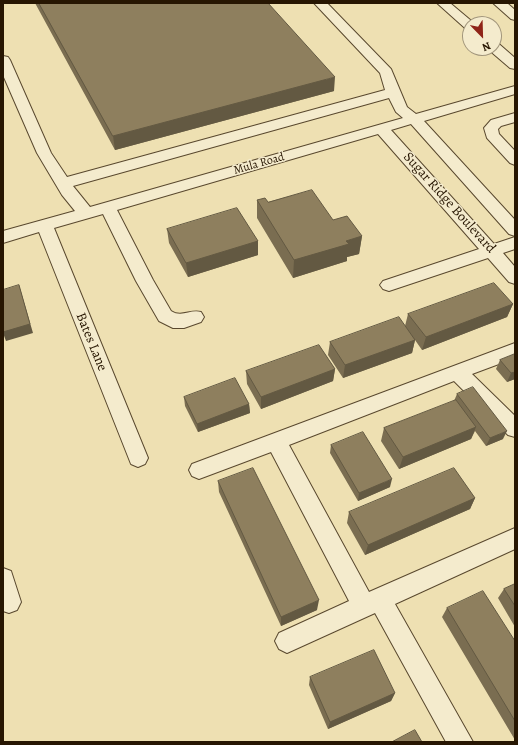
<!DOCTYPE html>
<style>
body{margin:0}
#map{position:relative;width:518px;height:745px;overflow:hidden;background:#eee0b2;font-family:Alegreya,serif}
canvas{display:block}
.frame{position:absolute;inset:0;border:4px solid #271602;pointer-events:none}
.north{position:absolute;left:462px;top:16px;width:40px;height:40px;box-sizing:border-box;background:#f4ebcd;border:1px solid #a2967c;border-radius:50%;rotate:157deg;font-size:11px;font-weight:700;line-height:16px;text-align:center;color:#271602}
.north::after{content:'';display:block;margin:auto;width:14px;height:18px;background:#8f2418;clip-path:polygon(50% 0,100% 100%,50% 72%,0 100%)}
</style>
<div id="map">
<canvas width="518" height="745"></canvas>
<div class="frame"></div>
<div class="north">N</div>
</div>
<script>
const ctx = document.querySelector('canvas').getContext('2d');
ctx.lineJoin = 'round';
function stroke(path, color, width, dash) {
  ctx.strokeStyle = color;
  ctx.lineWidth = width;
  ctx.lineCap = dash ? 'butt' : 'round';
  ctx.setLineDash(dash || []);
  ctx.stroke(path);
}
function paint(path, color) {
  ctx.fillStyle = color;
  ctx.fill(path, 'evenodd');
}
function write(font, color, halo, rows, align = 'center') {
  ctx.font = font + ' Alegreya,serif';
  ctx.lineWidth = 3;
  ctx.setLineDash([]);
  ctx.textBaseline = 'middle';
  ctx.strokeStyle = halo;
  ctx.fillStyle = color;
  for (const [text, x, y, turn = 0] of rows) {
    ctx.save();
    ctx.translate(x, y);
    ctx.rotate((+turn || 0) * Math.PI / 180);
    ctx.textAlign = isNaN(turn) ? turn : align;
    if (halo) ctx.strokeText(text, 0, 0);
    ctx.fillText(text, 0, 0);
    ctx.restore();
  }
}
const minor = new Path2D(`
 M314,3H327L391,69L407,107L416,114L515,86V94L424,121L515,220V236L509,234L411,124L391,130L494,244L515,237V249L503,253L515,267V284L509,282L488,258L389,291L383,289L380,285L383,281L479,249L378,134L117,210L153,280L171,311C182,318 190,309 201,312L204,317L201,322L184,328H173L159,321L136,281L103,214L54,228L148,458L145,464L138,467L131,464L39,232L3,243V231L75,211L62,195L37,153L3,75V56L8,57L10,60L51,153L67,177L385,90L380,73ZM389,98L396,112L403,118L90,207L73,186Z
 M437,3H450L475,24H470V30L466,29Z
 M493,3H507L515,10V20L511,19Z
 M494,43L499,44L515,58V69L510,68L489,50L488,48H494Z
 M515,113V122L501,126L498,129L499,134L515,151V165L510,163L487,138L484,128L491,120Z
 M515,343V358L472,374L515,416V437L508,435L454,381L289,445L369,592L515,528V549L395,604L473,742H446L375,613L287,653L279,649L275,641L279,633L349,601L271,452L199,479L192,476L189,470L192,464Z
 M3,568L11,571L21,602L17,610L9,613L3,611Z`);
stroke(minor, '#59482e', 2);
paint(minor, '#f4ebcd');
paint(new Path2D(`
 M35,3H268L334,91L115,150Z
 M257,200L268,202L333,220L362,236L359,254L347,257V261L293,278L257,218Z
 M167,229L258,241V255L188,277L169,243Z
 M513,304L507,317L422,350L415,340L412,353L343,378L328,355L330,342L405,326L408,314Z
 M515,354V379L507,382L496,369L500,360Z
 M335,369L333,381L261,409L247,384L246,371Z
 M457,394L503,439L486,446L475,431L471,439L399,469L381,441L384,428L454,401Z
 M184,397L249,404L250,413L198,432L185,406Z
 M331,445L390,487L358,501L330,453Z
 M218,481L317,610L281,626L219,492Z
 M475,498L470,509L365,555L347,523L349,512Z
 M515,584V627L498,598L504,589Z
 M447,608L515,641V740L442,617Z
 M310,677L395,693L391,701L328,729L309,685Z`), '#7a6d51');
paint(new Path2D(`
 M335,77L334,91L115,150L113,136Z
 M362,236L359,254L347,257V261L293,278L294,260L346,241Z
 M258,241V255L188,277L186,263Z
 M19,285L33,333L6,341L3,333V332Z
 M513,304L507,317L422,350L426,337Z
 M415,340L412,353L343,378L345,365Z
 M335,369L333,381L261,409V397Z
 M515,372V379L507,382L511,373Z
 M249,404L250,413L198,432L197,424Z
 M476,427L471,439L399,469L403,457Z
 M507,431L503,439L486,446L490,438Z
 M392,479L390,487L358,501L359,493Z
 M475,498L470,509L365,555L368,545Z
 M319,600L317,610L281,626V617Z
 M395,693L391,701L328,729L330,722Z`), '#635942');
const building = new Path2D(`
 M39,3H268L335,77L113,136Z
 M312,190L333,220L347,216L362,236L346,241L349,244L294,260L257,200L265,198L268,202Z
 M237,208L258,241L186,263L167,229Z
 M494,283L513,304L426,337L408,314Z
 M19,285L30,324L3,332V290Z
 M399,317L415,340L345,365L330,342Z
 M319,345L335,369L261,397L246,371Z
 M515,354V372L511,373L500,360Z
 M235,378L249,404L197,424L184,397Z
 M473,387L507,431L490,438L457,394Z
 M456,400L476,427L403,457L384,428Z
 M363,432L392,479L359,493L331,445Z
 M253,468L319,600L281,617L218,481Z
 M454,468L475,498L368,545L349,512Z
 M515,584V606L504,589Z
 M483,591L515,641V721L447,608Z
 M374,650L395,693L330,722L310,677Z
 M415,730L422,742H392Z`);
paint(building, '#8e7f5e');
stroke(building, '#635942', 1);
write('12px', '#271602', '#f4ebcd', [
 ["Mula Road",259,164,-16]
]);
write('14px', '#271602', '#f4ebcd', [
 ["Sugar Ridge Boulevard",449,203,48],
 ["Bates Lane",91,342,68]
]);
</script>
